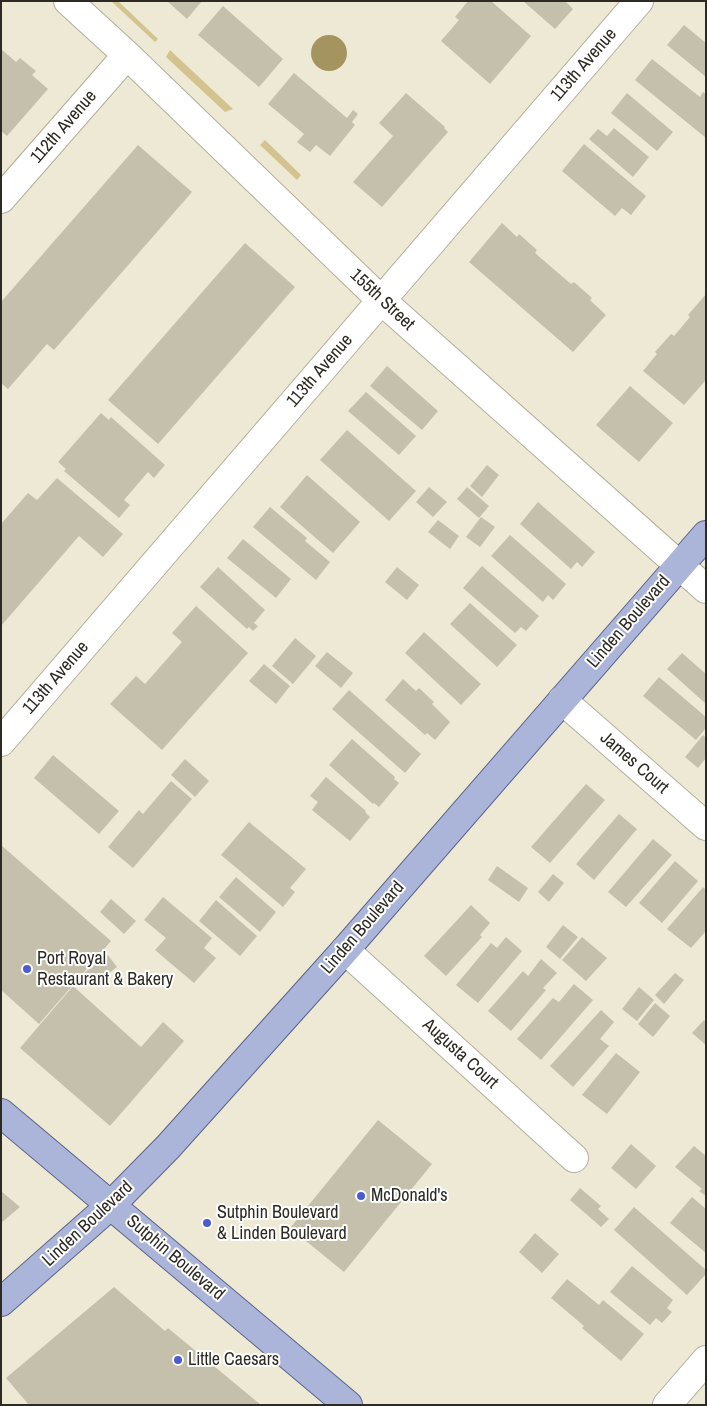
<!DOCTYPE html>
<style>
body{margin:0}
#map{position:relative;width:707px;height:1406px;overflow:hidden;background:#eee9d5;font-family:"Archivo Narrow",sans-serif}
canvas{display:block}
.frame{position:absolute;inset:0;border:2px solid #2c2a22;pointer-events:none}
</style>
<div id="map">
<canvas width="707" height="1406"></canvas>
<div class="frame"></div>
</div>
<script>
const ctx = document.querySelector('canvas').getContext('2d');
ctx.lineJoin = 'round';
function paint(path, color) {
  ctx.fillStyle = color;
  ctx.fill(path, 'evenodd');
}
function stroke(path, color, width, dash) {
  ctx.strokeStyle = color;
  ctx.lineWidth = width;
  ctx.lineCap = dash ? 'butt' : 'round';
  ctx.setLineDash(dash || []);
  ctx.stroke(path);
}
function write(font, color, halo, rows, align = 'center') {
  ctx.font = font + ' "Archivo Narrow",sans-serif';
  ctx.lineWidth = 4;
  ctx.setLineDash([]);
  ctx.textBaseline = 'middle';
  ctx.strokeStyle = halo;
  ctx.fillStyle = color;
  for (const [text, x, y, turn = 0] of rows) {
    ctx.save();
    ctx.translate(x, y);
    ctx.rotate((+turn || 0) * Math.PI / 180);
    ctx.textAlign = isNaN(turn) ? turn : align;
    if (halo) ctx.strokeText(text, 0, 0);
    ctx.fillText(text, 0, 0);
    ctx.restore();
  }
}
paint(new Path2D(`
 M111,1H118L158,39L155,42Z
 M170,50L233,109L225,112L166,57Z
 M265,140L301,175L297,180L260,145Z`), '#d3c48f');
paint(new Path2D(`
 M311 53a18 18 0 1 1 36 0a18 18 0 1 1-36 0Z`), '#a49560');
paint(new Path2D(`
 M167,1H202L187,19Z
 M468,1H491L531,36L490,84L441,41L459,20L455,17Z
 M523,1H565L573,9L555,29Z
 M223,6L283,59L259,87L198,35Z
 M684,25L706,43V77L667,45Z
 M1,49L16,62L20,58L36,71L32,75L48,89L7,136L1,131Z
 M652,59L700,97L703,92L706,94V138L635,80Z
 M294,73L347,118L353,110L358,114L352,122L355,125L330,156L316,145L310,152L297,142L304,134L268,104Z
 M406,93L445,127L444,128L448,132L382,207L353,182L393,136L379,123Z
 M627,93L673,132L657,151L611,113Z
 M614,128L649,157L633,177L589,139L598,129L607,136Z
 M584,144L646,196L631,215L622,208L615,216L562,171Z
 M138,145L192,192L54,350L47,344L8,389L1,383V302Z
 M502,223L517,237L519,234L537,250L535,253L571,284L574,282L592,298L590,300L606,315L573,352L469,262Z
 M245,243L295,287L158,444L108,400Z
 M706,294V380L684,405L643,371L657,354L655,352L671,334L674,336L690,317L688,315Z
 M387,366L438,411L422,430L370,386Z
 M630,386L673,423L639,462L596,425Z
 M366,392L416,436L399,455L348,411Z
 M101,413L109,420L111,417L165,465L154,478L148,472L124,500L130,505L119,518L64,471L66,469L58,462Z
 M347,430L416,491L389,521L320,460Z
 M487,465L499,475L482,497L470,486Z
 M307,475L360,522L333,553L280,507Z
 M57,478L123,534L103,557L79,536L1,626V524L28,493L37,500Z
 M429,487L447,502L433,517L416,502Z
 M467,487L489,506L479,518L457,499Z
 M538,502L595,552L582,567L577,562L571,569L520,524Z
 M270,507L307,538L305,541L330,562L316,580L253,527Z
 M481,517L495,527L480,547L466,537Z
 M438,520L459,536L450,549L428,532Z
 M510,535L566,584L553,600L548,595L543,602L491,556Z
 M243,539L291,579L276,598L227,558Z
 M482,566L539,616L526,631L521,627L515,633L463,588Z
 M218,567L265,610L254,623L258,626L253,631L249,627L247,629L200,587Z
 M397,567L419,585L407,600L385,582Z
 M470,603L517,645L497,667L450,624Z
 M196,606L248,653L162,750L110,704L136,676L145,684L182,642L172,633Z
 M424,632L481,684L461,705L405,653Z
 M295,638L316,656L293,684L272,666Z
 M327,652L353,673L341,688L315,666Z
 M682,653L706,674V704L667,669Z
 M264,664L290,686L276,704L249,681Z
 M659,677L706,717V728L696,740L643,696Z
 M403,679L416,691L419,688L434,702L432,704L450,722L435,740L427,733L425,735L385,700Z
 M349,690L421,754L405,773L332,709Z
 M703,735L706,738V758L698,768L685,757Z
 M352,739L395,777L394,779L399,783L379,807L374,803L373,804L329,765Z
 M53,755L119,811L99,834L34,778Z
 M185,759L209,781L195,797L171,775Z
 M326,777L366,811L365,812L370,817L350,841L312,810L318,802L310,796Z
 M171,781L192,799L133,868L108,847L139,810L143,814Z
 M586,784L605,800L550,863L531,847Z
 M619,814L637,829L594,880L576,864Z
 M249,822L306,869L290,888L295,892L283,907L221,855Z
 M653,839L672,855L626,907L608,892Z
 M1,845L111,941L39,1024L1,990Z
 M675,861L698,881L662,923L639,903Z
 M497,866L528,888L519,902L488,880Z
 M553,874L564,883L549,902L538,892Z
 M236,877L276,912L260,932L219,897Z
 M703,887L706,890V931L691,948L667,929Z
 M163,897L212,938L204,948L216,958L194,983L155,950L166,938L144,920Z
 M111,899L136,921L124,934L100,912Z
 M216,900L257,936L240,956L199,921Z
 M471,905L490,923L480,935L482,937L446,976L424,956Z
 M563,925L578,937L560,959L546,947Z
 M506,937L522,951L478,1003L456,985L491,943L497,948Z
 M582,937L607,958L586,981L562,960Z
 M108,955L117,967L94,985L84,973Z
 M541,959L557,973L543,988L546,990L511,1031L488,1011L523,971L528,976Z
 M675,973L684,980L664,1004L655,995Z
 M574,984L593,1000L541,1060L517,1039L553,998L559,1002Z
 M73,986L141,1047L163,1022L184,1041L110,1126L20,1048Z
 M639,987L654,1000L637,1021L622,1009Z
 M655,1003L670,1016L653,1037L638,1024Z
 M601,1010L614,1022L600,1039L609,1046L573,1087L550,1066Z
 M704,1020L706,1022V1045L692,1033Z
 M616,1053L640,1072L607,1114L582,1095Z
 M378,1120L432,1164L344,1272L290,1228Z
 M631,1144L656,1166L636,1189L611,1168Z
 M694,1146L706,1156V1196L699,1191L702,1189L675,1167Z
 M580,1188L601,1206L598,1209L609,1219L601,1227L570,1200Z
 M1,1191L20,1207L1,1223Z
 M692,1197L706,1209V1253L670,1223Z
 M634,1207L706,1270V1274L687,1295L614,1230Z
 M535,1233L559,1254L542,1273L519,1252Z
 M632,1266L673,1300L667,1308L672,1312L662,1323L656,1318L650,1325L610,1292Z
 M567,1279L599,1305L603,1300L644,1334L621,1361L582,1328L584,1326L551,1298Z
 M114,1287L165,1331L168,1328L261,1405H29L6,1378Z`), '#c5c0ac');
const minor = new Path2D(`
 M68,1L127,55L381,300L706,589
 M1,199L127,55
 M562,700L706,826
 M1,742L639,1
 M345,950L574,1158
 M667,1405L706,1360`);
const major = new Path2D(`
 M1,1113L348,1405
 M1,1302L111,1205L168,1147L345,950L706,535`);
stroke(minor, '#b4af9c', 30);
stroke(major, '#5a6489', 30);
stroke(minor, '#fff', 28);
stroke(major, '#abb5d9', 28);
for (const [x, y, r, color] of [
 [27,969,5,"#4b5cd1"],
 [361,1196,5,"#4b5cd1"],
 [207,1223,5,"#4b5cd1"],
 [178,1360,5,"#4b5cd1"]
]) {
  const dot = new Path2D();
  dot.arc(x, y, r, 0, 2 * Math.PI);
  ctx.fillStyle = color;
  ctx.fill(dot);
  stroke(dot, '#fff', 2);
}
write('18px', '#2c2a22', '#fff', [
 ["113th Avenue",584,65,-49],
 ["112th Avenue",64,127,-49],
 ["155th Street",382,300,43],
 ["113th Avenue",320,371,-49],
 ["Linden Boulevard",629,622,-49],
 ["113th Avenue",56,678,-49],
 ["James Court",634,763,41],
 ["Linden Boulevard",363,928,-49],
 ["Augusta Court",460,1054,42],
 ["Linden Boulevard",88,1224,-43],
 ["Sutphin Boulevard",175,1258,40]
]);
write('18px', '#2c2a22', '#fff', [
 ["Port Royal",37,959],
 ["Restaurant & Bakery",37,980],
 ["McDonald's",371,1196],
 ["Sutphin Boulevard",217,1213],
 ["& Linden Boulevard",217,1234],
 ["Little Caesars",188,1360]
], 'left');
</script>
